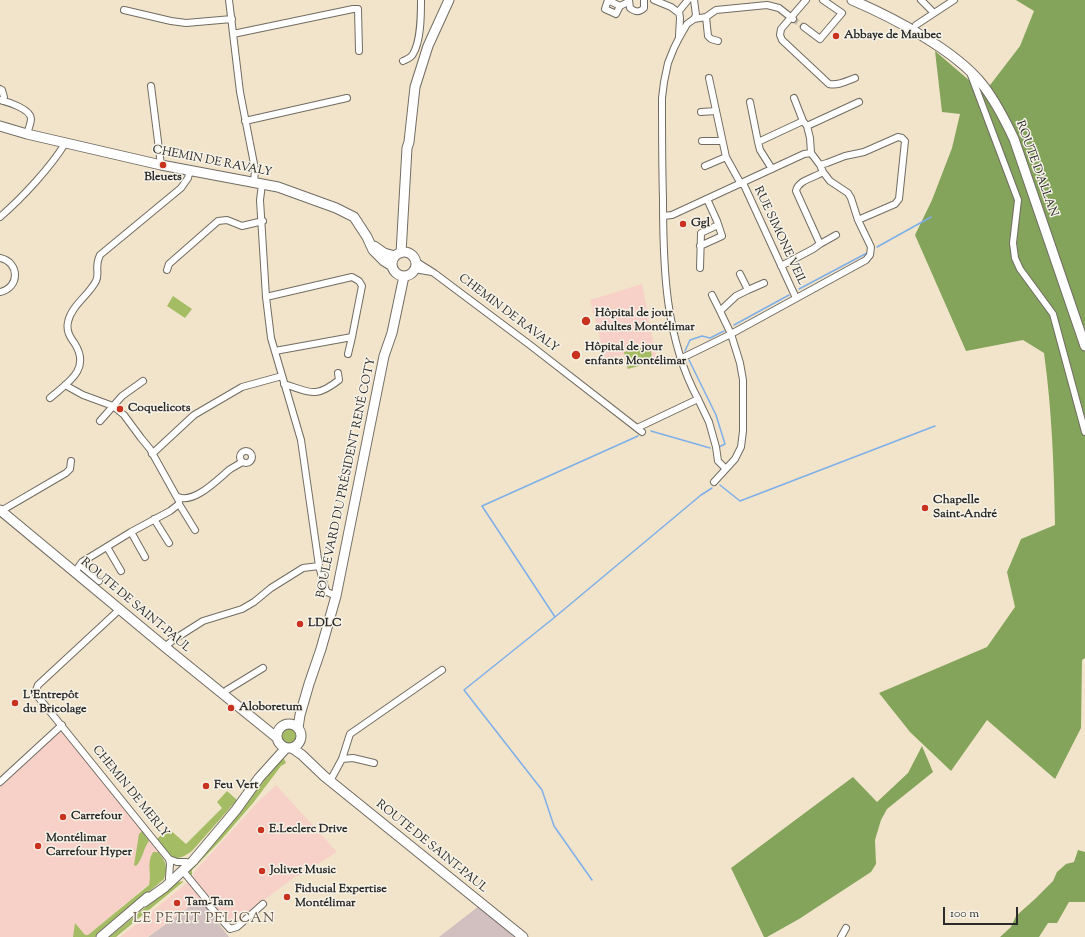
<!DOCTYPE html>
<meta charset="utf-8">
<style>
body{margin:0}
#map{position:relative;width:1085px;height:937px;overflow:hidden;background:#f2e4ca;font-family:"Sorts Mill Goudy",serif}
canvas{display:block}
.scale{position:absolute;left:943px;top:907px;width:75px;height:18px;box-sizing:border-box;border:2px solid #2b2b2b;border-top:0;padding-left:5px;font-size:12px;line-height:14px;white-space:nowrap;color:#2b2b2b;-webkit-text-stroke:3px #f7f3e8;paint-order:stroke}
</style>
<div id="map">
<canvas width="1085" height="937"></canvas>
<div class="scale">100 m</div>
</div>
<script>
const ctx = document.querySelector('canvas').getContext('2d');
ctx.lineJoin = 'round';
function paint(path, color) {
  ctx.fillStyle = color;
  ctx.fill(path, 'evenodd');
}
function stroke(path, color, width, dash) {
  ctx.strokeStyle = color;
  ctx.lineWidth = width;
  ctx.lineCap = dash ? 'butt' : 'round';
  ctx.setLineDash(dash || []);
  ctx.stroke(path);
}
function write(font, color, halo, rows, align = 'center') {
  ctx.font = font + ' "Sorts Mill Goudy",serif';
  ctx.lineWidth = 3;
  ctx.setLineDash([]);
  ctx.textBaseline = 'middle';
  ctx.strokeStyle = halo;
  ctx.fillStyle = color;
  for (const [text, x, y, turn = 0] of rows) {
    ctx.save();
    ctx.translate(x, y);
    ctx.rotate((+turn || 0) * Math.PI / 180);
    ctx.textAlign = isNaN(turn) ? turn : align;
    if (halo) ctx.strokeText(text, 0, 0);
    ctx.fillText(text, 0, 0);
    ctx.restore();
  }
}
paint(new Path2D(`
 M642,284L657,361L627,369L623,355L605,359L590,300Z
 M60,731L65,732L163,857L165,864L162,873L86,937H0V785Z
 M276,785L337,852L299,876H296L234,923L226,921L200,899L147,937H120L187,883L196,870L257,803Z`), '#f7d1c7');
paint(new Path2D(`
 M200,899L229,937H148Z
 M479,906L514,937H439Z`), '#d2bfc0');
paint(new Path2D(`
 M173,296L192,309L185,318L167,306Z
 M650,346L653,362L628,369L624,352Z
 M280 736a8 8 0 1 1 16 0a8 8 0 1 1-16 0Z
 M281,758L284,759L286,763L281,766L253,803L221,840L192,870V875L190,874L189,871L191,866L238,815Z
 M227,791L237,800L192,851C186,855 180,860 172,857L157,839L168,828L186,844L222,808L217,802Z
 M142,831L149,841C143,849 143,859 136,866L134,865L139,834Z
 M153,852H158C166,862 168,866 164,879L95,937H73L75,923L85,935H88L149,885C152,874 146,863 153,852Z
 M183,881V882L116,937H109L175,883Z`), '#a4bd64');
paint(new Path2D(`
 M1016,0H1085V658L1082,660L1081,728L1055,779L987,720L951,771L910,732L879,693L987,647L1015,607L1007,572L1021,539L1055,525C1054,468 1052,410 1044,353L1023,340L966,351L915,235L932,200L952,148L960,114L942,112L935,51L984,93L1020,46L1034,11Z
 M922,746L933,772L887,809L881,820L875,840L876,864L871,872L799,919L767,937H764L731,868L853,777L877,802L908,773Z
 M1078,850L1085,852V902H1069L1057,923H1048L1039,937H1000L1011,927L1016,916L1035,899L1053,881L1057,872L1066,864L1074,862Z`), '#83a45a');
stroke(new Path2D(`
 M877,247L931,217
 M799,289L867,253
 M734,325L789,295
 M685,351L690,340L702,336L710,338L724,331
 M689,360L716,415L725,444L719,447
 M651,431L710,448
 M720,485L740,501L935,426
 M555,617L701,495L712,488
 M592,880L554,826L542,790L464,690L555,617L482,506L638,436`), '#7dafe9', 1.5);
stroke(new Path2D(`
 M793,19L804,27`), '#cabfaa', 6, [6, 3]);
const street = new Path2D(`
 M229,0L240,92L255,169L254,183
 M629,0L630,8C635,12 639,13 644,8V0
 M654,0L671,7L679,13
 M806,0L781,29L780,35L782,40L829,84C838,86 847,81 855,78
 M921,0L933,12
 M620,6L616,14L605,9L608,0L620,6L628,2
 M124,10L171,21L186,23L232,19
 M706,17L708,36L711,39L718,41
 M694,19L706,17L716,10L767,5L779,8L793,19
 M916,25L954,0
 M804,27L820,39L842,13L823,0
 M233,34L353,9H358L359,51
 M679,36L680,18L679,11L688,0
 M403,61C407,59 411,58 413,54C421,41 421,15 421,0
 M971,75L1018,200L1013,243L1015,258L1020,269L1053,314L1085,432
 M709,78L726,157L741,184L744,185L796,298
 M151,86L161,165
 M0,89L2,90L4,97L3,101
 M794,98L803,121
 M0,100C8,102 31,109 31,119C31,123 28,130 27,134
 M750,102L758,142L760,150L772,169
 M701,112L716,111
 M245,121L347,98
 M807,126L810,138L811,153
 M702,141H722
 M758,142L803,121L807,126L859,102
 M820,165L827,163L845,156L864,152L898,137L902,138L905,141L899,199L895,204L858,220
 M705,166L726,157
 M262,184L260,200L266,297L271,338L301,440L319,566L325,588L327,592L336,596
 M663,216L672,215L804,154L811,153L820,165L823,172L830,181L848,193L851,198L858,220L871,247L870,255L866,260L731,334L680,359
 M0,217C22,198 51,167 66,142
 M820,244L836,235
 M700,246L722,236L717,221L707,199
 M0,258C20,262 20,288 0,292
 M415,261L434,273L530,345L642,432
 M781,266L813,249L820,244L796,191C798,180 814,178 823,172
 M700,268L701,233L718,225
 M414,269L432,272
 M167,270L169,264L218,221L227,220L242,226L263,221
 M748,290L764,283
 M712,295L720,311
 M266,297L352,277L359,281L362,286L352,337L275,351
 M348,354L352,337
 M284,384C310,392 315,399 339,380L338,373
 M65,385L83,395L113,406L124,415L141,438L150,449L179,501V504L170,511L131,532L82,562L75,572
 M50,398C67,383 91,370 75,344C70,337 66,331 68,322C71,306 89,295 96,281C100,273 94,267 100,255L181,188L188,178L190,170
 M698,399L709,422L716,447L718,461L726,469
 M100,421L122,396L143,381
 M637,428L698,399C665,338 663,267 663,199C662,166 662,132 662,98L664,82L668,63L674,48L679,38L687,24L694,19L696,15L694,0
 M240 457a6 6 0 1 1 12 0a6 6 0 1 1-12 0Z
 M152,454L194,415L242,387L282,376
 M714,482L735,459L741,447L743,431V380L740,363L731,334L720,311L736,296L748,290L740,274
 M178,497C194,504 217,480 229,470C233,467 238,465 242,462
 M179,504L195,530
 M1,511L66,473L70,469L71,461
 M154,519L169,543
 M131,532L145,557
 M107,547L121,571
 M80,565L99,581
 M120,609L38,685L35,693L169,859L170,864L169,878
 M165,647L173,640L203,621L242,609L254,602L271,588L303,568L319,566
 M224,694L227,690L263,668
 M342,759L353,758L374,763
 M330,781L342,759L350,734L442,670
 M0,782L62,725
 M169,859L177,862H186
 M183,871L206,899L207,903L230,929L237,927L263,904
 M841,937L846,928`);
const secondary = new Path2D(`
 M852,0C892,17 955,50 982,84C995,100 1005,120 1014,139L1085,346
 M0,126L27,134L161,165L278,187L336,208L354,217L367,237L373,250L384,261L392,266
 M374,246L384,253L395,256
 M392 264a12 12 0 1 1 24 0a12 12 0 1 1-24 0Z
 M401,253L407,148L409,142L415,87L428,46L449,0
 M0,510L165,647L276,737
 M277 736a12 12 0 1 1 24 0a12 12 0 1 1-24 0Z
 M298,728L300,715L309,684L321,649L336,596L384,356L392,333L404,276
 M292,748L302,755L324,776L523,937
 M144,902L165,887L193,861L236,810L259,778L286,748
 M101,937L148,897`);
stroke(street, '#716c63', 8);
stroke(secondary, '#716c63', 11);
stroke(street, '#fff', 6);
stroke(secondary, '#fff', 9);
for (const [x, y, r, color] of [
 [836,36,4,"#c8321e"],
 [163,165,4,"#c8321e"],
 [683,224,4,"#c8321e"],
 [586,321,5,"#c8321e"],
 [576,355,5,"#c8321e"],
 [120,409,4,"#c8321e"],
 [925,508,4,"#c8321e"],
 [300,624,4,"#c8321e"],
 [15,703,4,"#c8321e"],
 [231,708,4,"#c8321e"],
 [206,786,4,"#c8321e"],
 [63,817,4,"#c8321e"],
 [261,830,4,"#c8321e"],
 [38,846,4,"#c8321e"],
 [262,871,4,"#c8321e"],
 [287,897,4,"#c8321e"],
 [177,903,4,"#c8321e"]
]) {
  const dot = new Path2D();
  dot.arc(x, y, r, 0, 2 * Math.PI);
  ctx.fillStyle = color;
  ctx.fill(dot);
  stroke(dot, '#f7f3e8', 1.5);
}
write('bold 12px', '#2b2b2b', '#f7f3e8', [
 ["Abbaye de Maubec",844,36],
 ["Bleuets",163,178,"center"],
 ["Ggl",691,224],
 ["Hôpital de jour",595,314],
 ["adultes Montélimar",595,328],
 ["Hôpital de jour",585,348],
 ["enfants Montélimar",585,362],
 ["Coquelicots",128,409],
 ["Chapelle",933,501],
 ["Saint-André",933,515],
 ["LDLC",308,624],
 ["L'Entrepôt",23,696],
 ["du Bricolage",23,710],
 ["Aloboretum",239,708],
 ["Feu Vert",214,786],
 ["Carrefour",71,817],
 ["E.Leclerc Drive",269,830],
 ["Montélimar",46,839],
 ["Carrefour Hyper",46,853],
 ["Jolivet Music",270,871],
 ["Fiducial Expertise",295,890],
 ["Montélimar",295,904],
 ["Tam-Tam",185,903]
], 'left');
write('12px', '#2b2b2b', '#f7f3e8', [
 ["CHEMIN DE RAVALY",212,162,11],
 ["ROUTE D'ALLAN",1036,169,70],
 ["RUE SIMONE VEIL",779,236,65],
 ["CHEMIN DE RAVALY",508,314,37],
 ["BOULEVARD DU PRÉSIDENT RENÉ COTY",347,478,-78],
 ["ROUTE DE SAINT-PAUL",135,606,40],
 ["CHEMIN DE MERLY",130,792,51],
 ["ROUTE DE SAINT-PAUL",431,847,39]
]);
ctx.letterSpacing = '1px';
write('14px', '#665749', '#f7f3e8', [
 ["LE PETIT PELICAN",204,920]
]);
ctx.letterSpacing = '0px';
</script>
